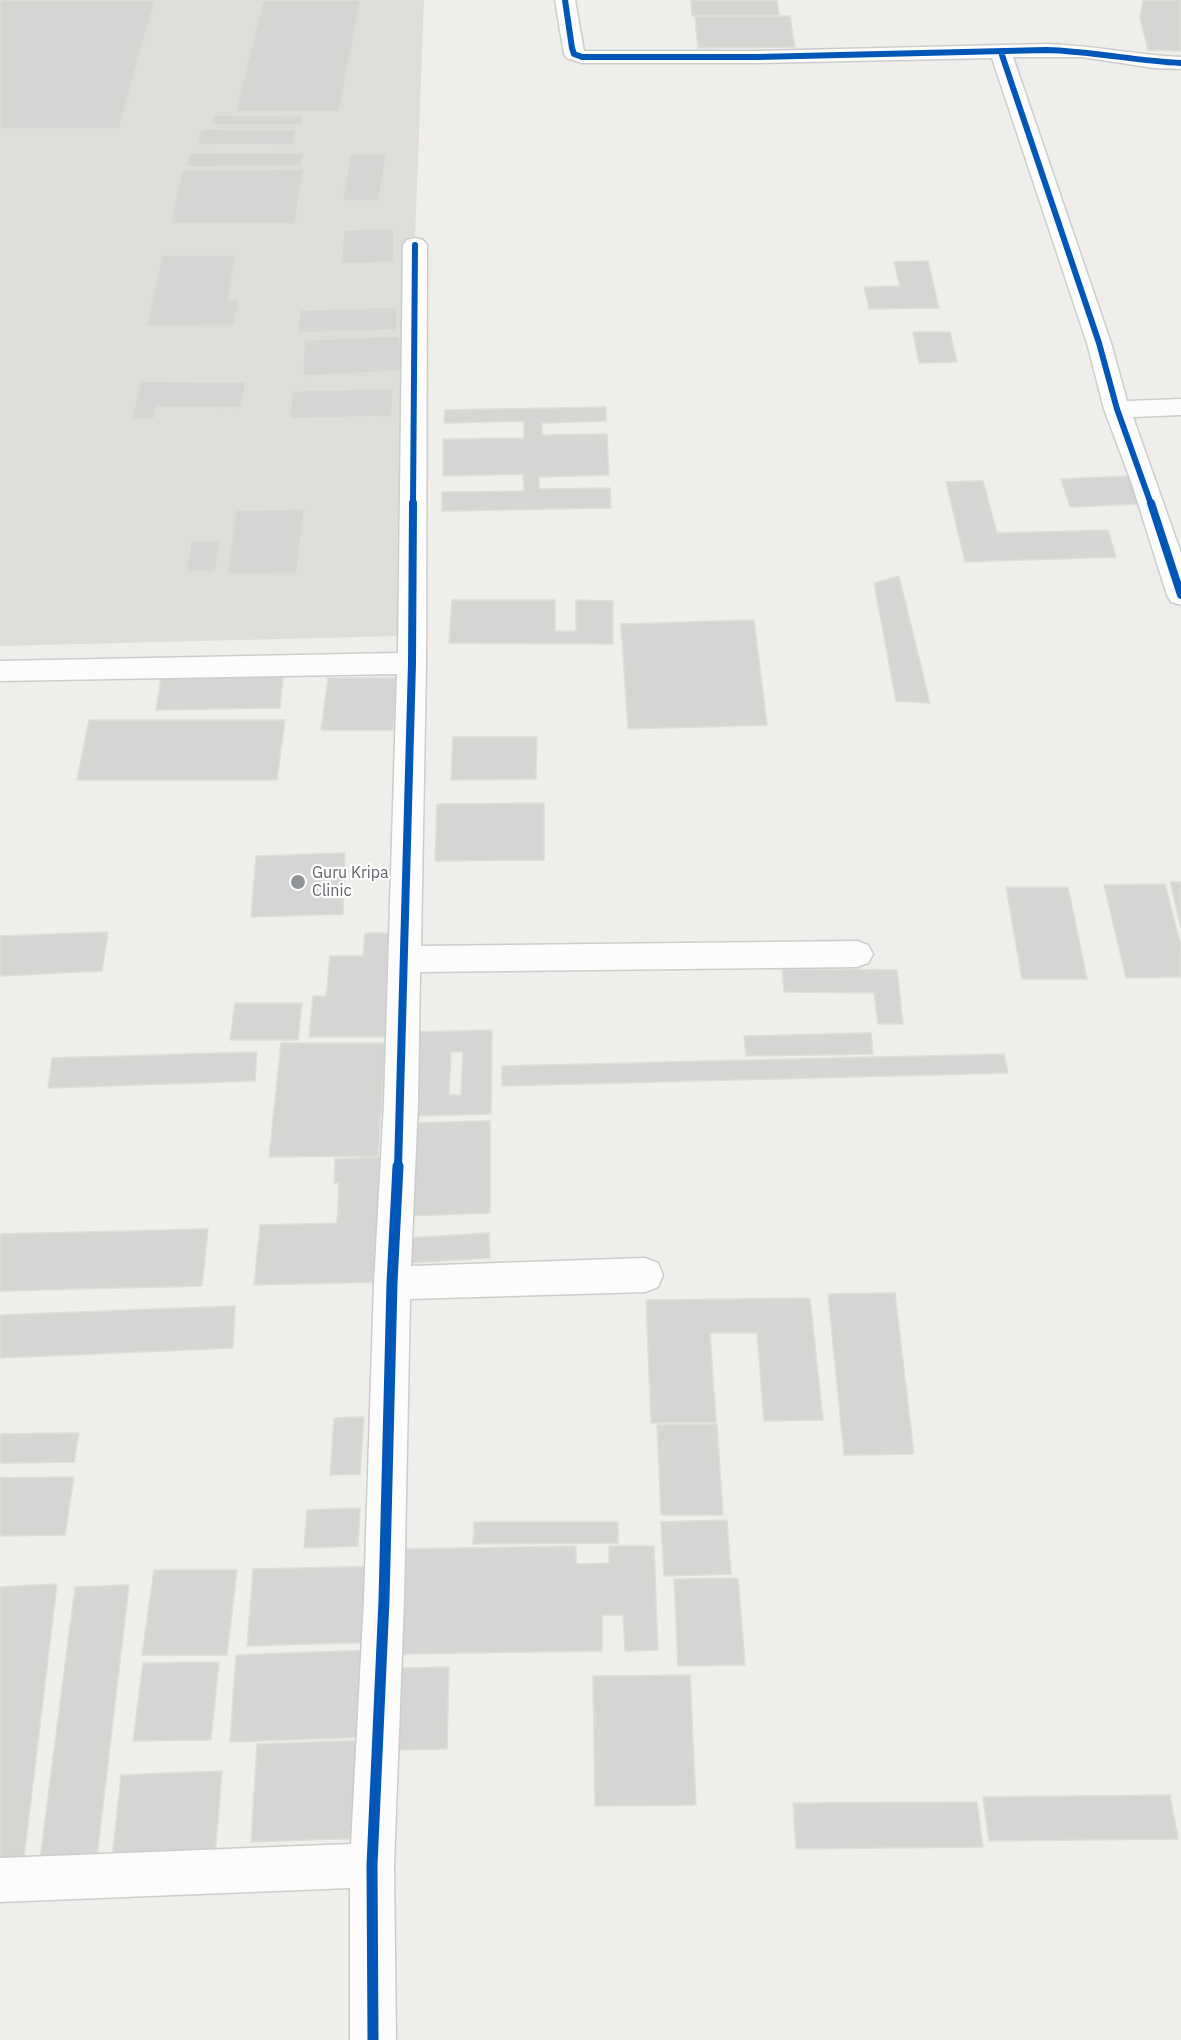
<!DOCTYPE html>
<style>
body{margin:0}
canvas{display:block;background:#efeeea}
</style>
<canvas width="1181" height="2040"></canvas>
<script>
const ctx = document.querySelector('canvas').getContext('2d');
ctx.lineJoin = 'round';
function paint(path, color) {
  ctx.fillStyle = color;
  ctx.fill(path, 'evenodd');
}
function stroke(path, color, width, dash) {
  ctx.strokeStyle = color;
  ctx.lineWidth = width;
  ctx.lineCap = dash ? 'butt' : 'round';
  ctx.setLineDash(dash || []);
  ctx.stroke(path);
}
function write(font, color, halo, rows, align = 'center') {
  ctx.font = font + ' "IBM Plex Sans",sans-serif';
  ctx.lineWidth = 4.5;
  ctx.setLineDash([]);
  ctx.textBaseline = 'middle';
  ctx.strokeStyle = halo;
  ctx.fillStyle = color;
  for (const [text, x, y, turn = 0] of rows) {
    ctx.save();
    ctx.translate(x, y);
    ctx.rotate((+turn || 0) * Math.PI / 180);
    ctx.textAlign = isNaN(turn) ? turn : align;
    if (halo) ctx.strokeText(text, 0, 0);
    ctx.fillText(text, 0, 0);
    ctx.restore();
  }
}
paint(new Path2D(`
 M0,0H424L400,636L0,646Z`), '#dfddda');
const building = new Path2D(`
 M0,0H155L119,129H0Z
 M263,0H361L339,112L235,111Z
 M691,0H777L779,16H692Z
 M1143,0H1181V51L1148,50L1140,17Z
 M790,16L795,47L698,48L695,17Z
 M213,115L303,116L302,125H211Z
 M201,129L296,130L293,145L197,144Z
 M189,153H304L301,166L186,167Z
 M350,154H386L379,201H343Z
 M303,169L295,224H170L182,170Z
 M394,228V262L341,264L344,230Z
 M162,255H236L228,300H239L234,325L146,326Z
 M928,261L939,308L869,309L864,287L900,286L894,262Z
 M397,307V330L298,333L300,310Z
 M913,332H950L957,362L919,363Z
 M400,336L401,371L303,376L304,340Z
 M141,381L246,382L241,408L157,407L154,419H131Z
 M393,388L392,416L290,419L292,391Z
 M606,407V421L542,423V435L607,434L609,475L539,477V489L610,488L611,508L442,511V492L524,491L523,474L443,476V439L524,438V421L444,423L445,410Z
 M1132,476L1142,504L1070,507L1061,479Z
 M983,481L997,533L1108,530L1116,557L965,562L946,482Z
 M304,509L297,573L227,574L236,510Z
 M191,541H220L215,572H186Z
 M899,576L930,703L896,701L874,583Z
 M452,600H555V631H576V600L613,601V644L449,643Z
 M754,620L767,725L628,729L621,624Z
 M284,669L280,708L156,710L162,671Z
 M328,678H398L393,730H321Z
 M89,720H285L277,780H77Z
 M453,737H537L536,779L451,780Z
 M544,803V860L435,861L437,804Z
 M345,853L343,914L251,917L256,856Z
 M1170,882H1181V928Z
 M1165,884L1181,946V977L1126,978L1104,885Z
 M1006,887H1068L1087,979H1022Z
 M108,932L102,971L0,976V936Z
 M365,933H403L397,1037H309L313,996H326L330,956H363Z
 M782,969L897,970L903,1024H878L874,993L784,992Z
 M235,1003H302L298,1040H230Z
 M492,1030L491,1114L407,1116L412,1032ZM451,1052H463L461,1095H449Z
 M871,1033L873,1054L746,1056L744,1036Z
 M281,1043H386L378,1156L269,1157Z
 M257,1052L255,1081L48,1088L52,1058Z
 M1004,1054L1008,1073L502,1086V1066Z
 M490,1121V1213L404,1216L408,1123Z
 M383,1157L378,1282L254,1285L260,1225L337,1223L339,1183H334L335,1159Z
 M208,1229L202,1286L0,1291V1234Z
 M489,1233L490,1258L408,1263V1238Z
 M895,1293L914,1454L844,1455L828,1294Z
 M810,1298L823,1420L764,1421L757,1333H710L716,1422L651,1423L646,1300Z
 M235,1306L233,1348L0,1358V1315Z
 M364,1417L360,1474L330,1475L334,1418Z
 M717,1424L723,1515H661L657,1425Z
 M79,1433L74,1462L0,1463V1434Z
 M74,1477L65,1535L0,1536V1478Z
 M360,1508L358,1546L304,1548L307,1510Z
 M727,1520L731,1574L664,1576L661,1522Z
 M474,1522H618V1543L473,1544Z
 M576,1546V1564L609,1563V1546H654L658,1650L625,1651L623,1615H602V1651L398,1654L404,1549Z
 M381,1566L378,1642L247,1646L253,1569Z
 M154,1570H237L227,1655H142Z
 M738,1578L745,1665L678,1666L674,1579Z
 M57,1584L23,1866L0,1867V1587Z
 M129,1585L96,1865L39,1867L75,1587Z
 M371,1650L368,1737L230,1742L236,1655Z
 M219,1662L211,1740L133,1741L143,1663Z
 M449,1667L447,1749L394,1750L398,1668Z
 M690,1675L696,1805L595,1806L593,1676Z
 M371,1740L367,1838L251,1842L257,1744Z
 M222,1771L215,1856L112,1860L121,1775Z
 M1170,1795L1178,1839L989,1841L983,1797Z
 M977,1802L983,1847L796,1849L793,1803Z`);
paint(building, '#d6d5d3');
stroke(building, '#deddd9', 1.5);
const street = new Path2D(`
 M555,0H575L584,51H758L1046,44C1091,45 1136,55 1181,57V69L1154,68L1082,57H1013L1111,343L1127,401L1181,399V415L1133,417L1181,553V605L1171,602L1167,595L1132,484L1104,409L1087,343L992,58L758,63H582L567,58L564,54Z
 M415,238L423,240L427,245L426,663L421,946L857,941L868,945L873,954L868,963L857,967L420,972L418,1103L411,1266L645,1258L658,1263L663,1275L658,1287L645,1292L410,1299L404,1600L394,1865L396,2040H350V1888L0,1902V1858L351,1844L364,1600L374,1283L384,1103L397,674L0,681V661L398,653L403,245L407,240Z`);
stroke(street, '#cbcccc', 3);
paint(street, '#fdfcfc');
stroke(new Path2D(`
 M565,0L572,48L574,54L582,57H758L1046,50C1091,51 1136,61 1181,63
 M1001,52L1099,343L1117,409L1151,504
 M413,504L415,245`), '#0057b8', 6);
stroke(new Path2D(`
 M1151,503L1181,595
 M398,1167L412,663L413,503`), '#0057b8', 8);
stroke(new Path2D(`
 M373,2040L372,1865L384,1600L392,1283L398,1166`), '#0057b8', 11);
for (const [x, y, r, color] of [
 [298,882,8,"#919496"]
]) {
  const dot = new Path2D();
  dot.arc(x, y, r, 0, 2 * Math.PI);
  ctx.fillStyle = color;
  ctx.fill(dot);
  stroke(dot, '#fff', 2);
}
write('16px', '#5f6368', '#fff', [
 ["Guru Kripa",312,873],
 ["Clinic",312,891]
], 'left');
</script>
